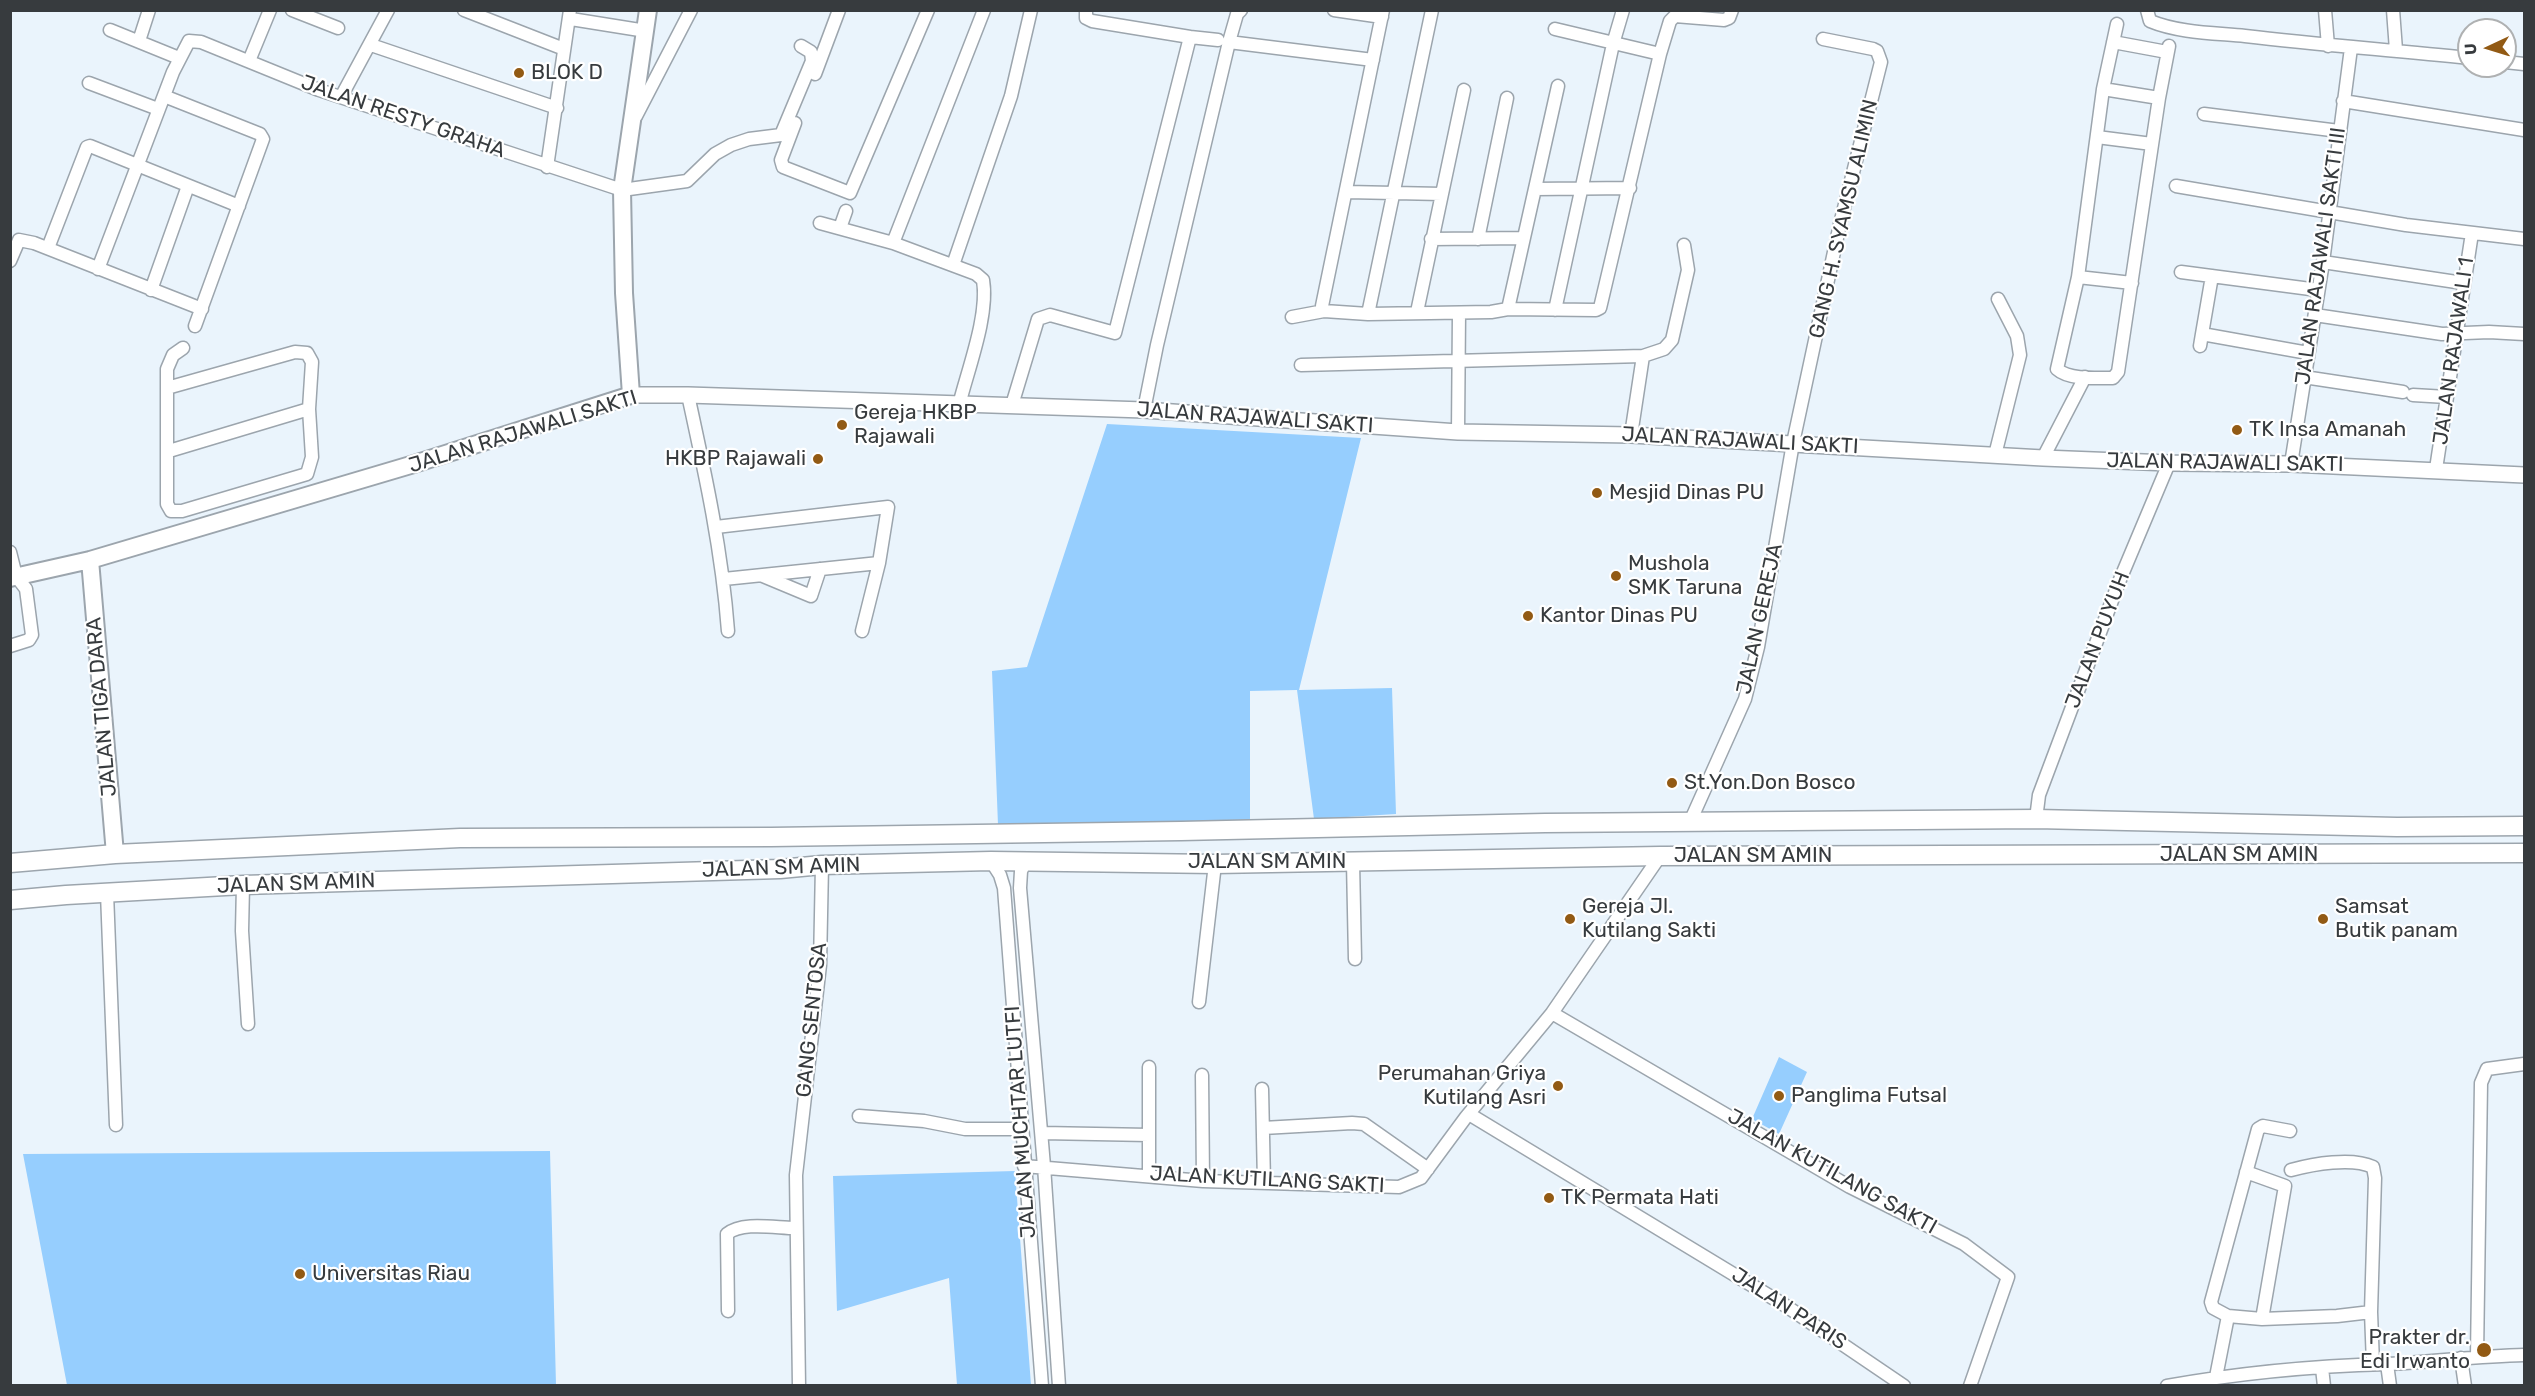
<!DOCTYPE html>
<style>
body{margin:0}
#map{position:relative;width:2535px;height:1396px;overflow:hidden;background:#eaf4fc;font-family:Rubik,sans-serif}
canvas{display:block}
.frame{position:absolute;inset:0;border:12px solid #373b3e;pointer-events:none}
.north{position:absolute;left:2457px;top:18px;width:60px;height:60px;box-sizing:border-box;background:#fff;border:2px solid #afb1b2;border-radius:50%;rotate:266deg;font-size:16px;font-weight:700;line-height:24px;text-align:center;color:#373b3e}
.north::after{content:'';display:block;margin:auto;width:21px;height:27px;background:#925a14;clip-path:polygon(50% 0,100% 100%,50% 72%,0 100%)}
</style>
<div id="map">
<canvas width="2535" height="1396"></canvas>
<div class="frame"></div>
<div class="north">U</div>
</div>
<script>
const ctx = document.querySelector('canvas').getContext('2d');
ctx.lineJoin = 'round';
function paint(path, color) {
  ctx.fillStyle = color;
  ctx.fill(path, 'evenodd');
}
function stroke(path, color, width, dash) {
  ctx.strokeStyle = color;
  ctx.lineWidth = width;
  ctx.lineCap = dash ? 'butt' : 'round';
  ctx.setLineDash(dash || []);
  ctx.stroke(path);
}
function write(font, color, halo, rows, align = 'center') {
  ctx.font = font + ' Rubik,sans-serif';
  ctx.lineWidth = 4.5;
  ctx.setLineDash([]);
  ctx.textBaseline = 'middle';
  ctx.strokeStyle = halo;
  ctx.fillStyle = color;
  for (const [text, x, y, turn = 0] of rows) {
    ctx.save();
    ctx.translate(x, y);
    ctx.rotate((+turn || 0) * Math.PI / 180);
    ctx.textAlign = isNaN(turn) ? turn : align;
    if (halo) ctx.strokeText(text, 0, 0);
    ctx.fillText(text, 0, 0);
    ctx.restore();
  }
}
paint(new Path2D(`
 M1107,424L1361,438L1299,690L1392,688L1396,814L1314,819L1297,690L1250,691V820L998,825L992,671L1027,667Z
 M1779,1057L1807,1072L1779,1134L1752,1119Z
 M550,1151L556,1385H67L23,1154Z
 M1015,1171L1031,1385H957L949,1278L837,1311L833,1176Z`), '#96cefe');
const minor = new Path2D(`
 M292,10L338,28
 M464,10L564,49
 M1334,10L1382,17
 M2147,10L2150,21C2179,33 2215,33 2245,36C2320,45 2394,50 2469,58
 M2325,10L2328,46
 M2393,10L2396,50
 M571,19L646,31
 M2117,24L2103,89L2078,277L2057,369C2069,380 2097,378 2113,378L2118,372L2159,98L2169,46
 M1555,29L1660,54
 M110,30L179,58
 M1190,37L1218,40
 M139,41L149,10
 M1229,42L1373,60
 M2113,42L2167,52
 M371,45L557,108
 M249,61L270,10
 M2505,62L2524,64
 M815,74L839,10
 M89,83L158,109
 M2103,89L2159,98
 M164,96L260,134L263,139L195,326
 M341,97L388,10
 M2343,101L2524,130
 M2204,114L2339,131
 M636,116L691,10
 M795,123L781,160L783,167L850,193L928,10
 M2097,137L2152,144
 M547,167L570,10
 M2176,186L2406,225L2524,239
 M1535,189L1630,188
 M1347,192L1442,194
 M820,223L893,243
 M840,228L846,211
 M1431,239L1524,238
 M1478,239L1507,98
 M48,248L87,147L90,146L239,206
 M10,261L19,240L34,243L202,309
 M2323,262L2463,283
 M953,265L1011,96L1031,10
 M98,269L173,72L189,41L201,42L319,90L622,190L687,181L715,154L731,145L749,139L781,135L812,61L811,52L801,46
 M2181,272L2318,290
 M2212,276L2202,334L2308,353
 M2078,277L2132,283
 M151,290L188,186
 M1508,309L1558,86
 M1555,310L1613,44L1623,10
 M1324,311L1322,306L1383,10
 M1417,312L1464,90
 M1368,314L1432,10
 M2315,315L2442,334L2489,332L2524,334
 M1292,317L1324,311L1368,314L1491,312L1508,309L1596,310L1600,308L1660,54L1670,21L1675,16L1724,20L1729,18L1732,10
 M2200,346L2202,334
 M1301,365L1643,356L1664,349L1672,340L1688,270L1684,245
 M2304,377L2403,392
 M167,388L295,352L307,353L312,362L309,409L312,457L307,474L182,511H171L167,504V369L173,355L183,348
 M688,395C705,473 722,550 728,631
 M2413,395L2447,397
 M959,405C968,369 989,315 983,280L976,274L893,243L984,10
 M1012,405L1038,319L1050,315L1115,333L1190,37L1092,21L1086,18V10
 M1144,410L1157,345L1229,42L1237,14L1241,10
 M1458,432L1459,313
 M1631,435L1643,356
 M169,451L309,409
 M1995,455L2020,355L2017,336L1998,299
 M2043,458L2085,377
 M2291,464L2323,262L2351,48
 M2436,469L2472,233
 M716,527L888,507L879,563L862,631
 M10,552L16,576L26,589L32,635L29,640L10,646
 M763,576L811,596L820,569
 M724,579L879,563
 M2036,819L2039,795L2119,582L2169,463
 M1690,822L1745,699L1758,647L1793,443L1840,224L1881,62L1877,51L1873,49L1823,39
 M991,861L1000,875L1004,888L1042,1386
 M1026,861L1021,871L1020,888L1044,1166L1059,1386
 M1353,862L1355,959
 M243,885L242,931L248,1024
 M107,893L116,1125
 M1199,1002L1215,864
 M1552,1013L1850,1187L1964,1244L2008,1277L1970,1386
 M1149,1067V1175
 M1202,1075L1203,1181
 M1262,1089L1264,1183
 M1469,1114L1786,1306L1904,1386
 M859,1116L924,1121L965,1129H1021
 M1263,1128L1352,1123L1364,1124L1428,1169
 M1042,1133L1149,1135
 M1024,1166L1203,1181L1399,1187L1421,1178L1466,1117L1552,1013L1660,856
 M2291,1170C2313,1164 2352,1157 2373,1167L2375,1178L2371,1312L2373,1364
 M728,1311L727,1234C742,1221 776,1228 795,1228
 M2228,1316L2262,1319L2285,1186L2246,1172
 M2262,1319L2337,1316L2371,1312
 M2477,1356L2481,1083L2487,1069L2524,1064
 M2461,1358L2465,1386
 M2387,1364L2390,1386
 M2322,1368L2324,1386
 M2216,1377L2228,1316L2213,1308L2211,1302L2258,1129L2263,1126L2290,1131
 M799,1386L796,1175L820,965L822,865
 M2167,1386C2239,1373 2314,1366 2387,1364C2433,1362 2478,1356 2524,1355`);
const tertiary = new Path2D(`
 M631,395H688L1144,410L1458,432L1631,435L2043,458L2169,463L2291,464L2524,475`);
const secondary = new Path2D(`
 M90,560L115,854
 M10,578L90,560L414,464L631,395L624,293L622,190L648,10`);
const primary = new Path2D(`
 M10,863L115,854L460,838L771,837L1181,831L1545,823L2036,819L2397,827L2524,826
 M10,900L66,895L243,885L780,869L822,865L991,861L1215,864L1660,856L2524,853`);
stroke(minor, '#9ca5ad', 15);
stroke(tertiary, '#9ca5ad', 18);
stroke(secondary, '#9ca5ad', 20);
stroke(primary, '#9ca5ad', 21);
stroke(minor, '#fff', 12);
stroke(tertiary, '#fff', 15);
stroke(secondary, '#fff', 16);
stroke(primary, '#fff', 18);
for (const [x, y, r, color] of [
 [519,73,6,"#925a14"],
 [842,425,6,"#925a14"],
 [2237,430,6,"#925a14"],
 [818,459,6,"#925a14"],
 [1597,493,6,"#925a14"],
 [1616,576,6,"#925a14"],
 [1528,616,6,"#925a14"],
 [1672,783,6,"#925a14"],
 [1570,919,6,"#925a14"],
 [2323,919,6,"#925a14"],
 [1558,1086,6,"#925a14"],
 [1779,1096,6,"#925a14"],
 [1549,1198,6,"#925a14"],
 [300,1274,6,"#925a14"],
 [2484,1350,8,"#925a14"]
]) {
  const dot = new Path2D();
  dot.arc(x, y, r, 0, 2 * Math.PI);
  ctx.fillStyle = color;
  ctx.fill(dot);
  stroke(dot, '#fff', 2);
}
write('21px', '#373b3e', '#fff', [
 ["BLOK D",531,73],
 ["Gereja HKBP",854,413],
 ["Rajawali",854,437],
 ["TK Insa Amanah",2249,430],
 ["HKBP Rajawali",806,459,"right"],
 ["Mesjid Dinas PU",1609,493],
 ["Mushola",1628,564],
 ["SMK Taruna",1628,588],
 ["Kantor Dinas PU",1540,616],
 ["St.Yon.Don Bosco",1684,783],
 ["Gereja Jl.",1582,907],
 ["Kutilang Sakti",1582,931],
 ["Samsat",2335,907],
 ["Butik panam",2335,931],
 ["Perumahan Griya",1546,1074,"right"],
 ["Kutilang Asri",1546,1098,"right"],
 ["Panglima Futsal",1791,1096],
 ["TK Permata Hati",1561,1198],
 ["Universitas Riau",312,1274],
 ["Prakter dr.",2470,1338,"right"],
 ["Edi Irwanto",2470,1362,"right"]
], 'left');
write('21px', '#373b3e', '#fff', [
 ["JALAN RESTY GRAHA",403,117,19],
 ["GANG H. SYAMSU ALIMIN",1844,219,-77],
 ["JALAN RAJAWALI SAKTI III",2321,256,-82],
 ["JALAN RAJAWALI 1",2454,351,-82],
 ["JALAN RAJAWALI SAKTI",1255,418,4],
 ["JALAN RAJAWALI SAKTI",523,432,-17],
 ["JALAN RAJAWALI SAKTI",1740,441,3],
 ["JALAN RAJAWALI SAKTI",2225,463,1],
 ["JALAN GEREJA",1760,619,-78],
 ["JALAN PUYUH",2098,640,-69],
 ["JALAN TIGA DARA",102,707,-95],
 ["JALAN SM AMIN",2239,855],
 ["JALAN SM AMIN",1753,856],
 ["JALAN SM AMIN",1267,862],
 ["JALAN SM AMIN",781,868,-2],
 ["JALAN SM AMIN",296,884,-2],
 ["GANG SENTOSA",812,1020,-84],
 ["JALAN MUCHTAR LUTFI",1021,1122,-94],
 ["JALAN KUTILANG SAKTI",1832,1172,29],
 ["JALAN KUTILANG SAKTI",1267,1180,3],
 ["JALAN PARIS",1789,1309,33]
]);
</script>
